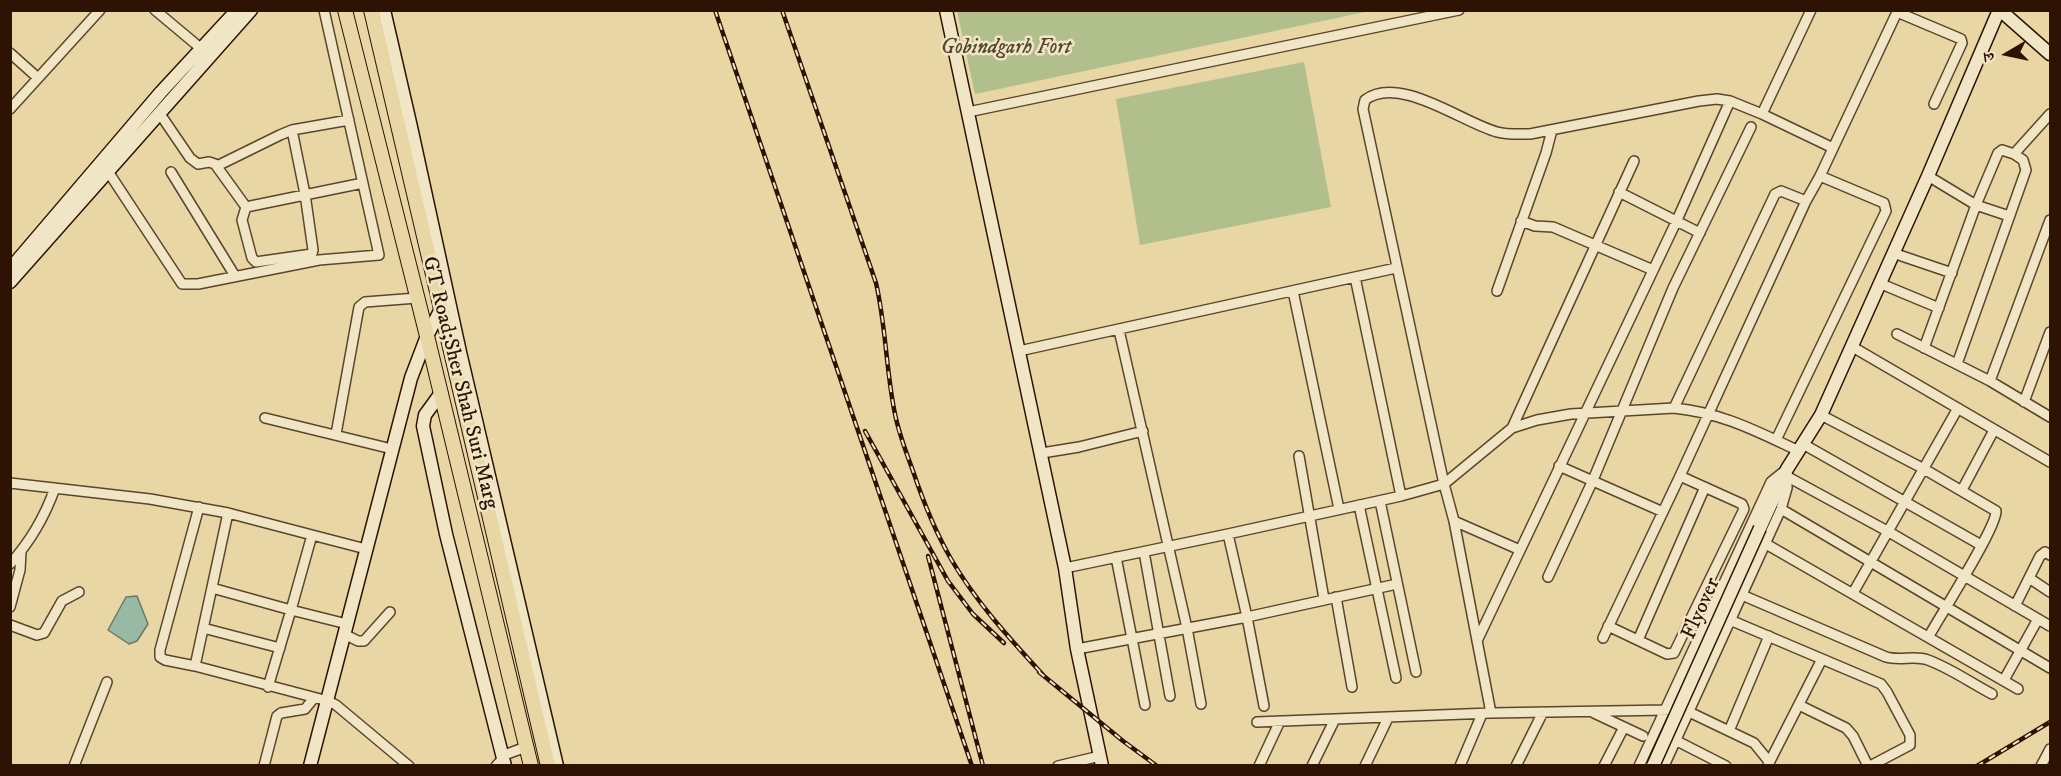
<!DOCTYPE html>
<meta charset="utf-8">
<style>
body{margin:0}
#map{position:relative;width:2061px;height:776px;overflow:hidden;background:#e8d7a5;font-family:"IM FELL DW Pica","Noto Serif Devanagari",serif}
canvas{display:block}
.frame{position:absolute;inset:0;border:12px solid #2e1305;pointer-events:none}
.north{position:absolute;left:1977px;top:24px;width:60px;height:60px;-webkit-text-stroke:4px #f0e5c4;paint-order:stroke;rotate:261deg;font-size:16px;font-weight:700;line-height:24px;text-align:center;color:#2e1305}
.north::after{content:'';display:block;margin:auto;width:21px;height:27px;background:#2e1305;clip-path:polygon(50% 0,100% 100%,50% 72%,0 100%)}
</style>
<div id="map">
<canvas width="2061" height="776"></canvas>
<div class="frame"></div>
<div class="north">उ</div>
</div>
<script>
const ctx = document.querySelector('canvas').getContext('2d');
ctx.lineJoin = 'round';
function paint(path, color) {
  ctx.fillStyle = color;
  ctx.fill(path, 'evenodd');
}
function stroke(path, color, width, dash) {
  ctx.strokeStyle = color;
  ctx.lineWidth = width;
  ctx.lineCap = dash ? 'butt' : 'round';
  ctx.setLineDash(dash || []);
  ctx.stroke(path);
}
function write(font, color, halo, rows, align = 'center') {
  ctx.font = font + ' "IM FELL DW Pica",serif';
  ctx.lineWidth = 5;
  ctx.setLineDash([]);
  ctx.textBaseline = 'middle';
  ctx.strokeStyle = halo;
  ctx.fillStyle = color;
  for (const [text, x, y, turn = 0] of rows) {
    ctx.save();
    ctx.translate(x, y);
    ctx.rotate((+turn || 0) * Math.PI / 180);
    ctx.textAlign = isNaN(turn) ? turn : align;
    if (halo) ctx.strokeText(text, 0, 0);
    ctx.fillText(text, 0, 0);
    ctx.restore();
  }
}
paint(new Path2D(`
 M957,11V10L1370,11L975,94Z
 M1304,62L1331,207L1140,245L1116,99Z`), '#b0bf8b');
const water = new Path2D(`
 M137,596L148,624L137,641L129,644L108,630L126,597Z`);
paint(water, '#98baa4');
stroke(water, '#6e7764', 1.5);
const street = new Path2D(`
 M155,10L204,51
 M1897,12L1961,39L1962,43L1934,104
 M10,53L38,78
 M10,109L100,10
 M968,112L1459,10
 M160,114L190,158L198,164L209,162L215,164L246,207L363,183
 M1762,114L1811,10
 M217,166L280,135L292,130
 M171,172L235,276
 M109,173L182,284H198L319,260L379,255L324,10
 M1928,176L1976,205L2009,216
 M1619,192L1700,233
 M246,207L242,220L252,258L256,262L312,254L313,250L305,194L292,130L349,120
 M1521,221L1535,226L1553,227L1653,270
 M1893,253L1952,273
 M1355,277L1401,496
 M1879,283L1939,308
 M1293,291L1339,509
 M1497,291L1546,153L1552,130
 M1119,330L1187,628L1201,704
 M1897,334L1990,381L2050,417
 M1851,346L2050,462
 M1924,348L1976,205L1998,153L2002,150L2014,154
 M1019,351L1396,268
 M1957,364L2026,170L2023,160L2014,154L2050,114
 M1990,381L2050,220
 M2024,402L2050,332
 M1674,408L1775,194L1781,191L1806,201
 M1821,415L1924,469L1996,511C1997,527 1940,616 1929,636
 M265,418L392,449
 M1512,428L1634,161
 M336,434L359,307L365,302L417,298
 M1776,440L1886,211L1884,203L1820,176
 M1803,444L1981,545
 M1042,453L1079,447L1143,431
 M1299,456L1324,599
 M1559,466L1663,512
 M1788,477L1889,532L2050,626
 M10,483L150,499L228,513L312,535L291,610L347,624
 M1962,490L1994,430
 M1380,501L1416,672
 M1359,505L1396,678
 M1781,509L2050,668
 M228,513L195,666L328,701L336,705L409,766
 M1454,521L1520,550
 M1228,534L1247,617L1264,706
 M312,535L366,549
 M1766,544L2018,689
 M1144,552L1170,696
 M1116,557L1145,705
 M10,564C30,542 45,516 55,488
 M1065,568L1228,534L1401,496L1444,484L1512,428L1537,420L1571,414L1674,408C1723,413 1756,431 1799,451
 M1548,577L1593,480L1673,288L1751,127
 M2029,578L2050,592
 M212,588L291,610L268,687
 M1853,593L1958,408
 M1742,595L1886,657C1900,661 1915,655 1928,660C1950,668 1971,683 1992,694
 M1336,597L1352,687
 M2015,606L2040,556L2045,552L2050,555
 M10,607L20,570L21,552
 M1730,620L1881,684L1887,692L1910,735V745L1870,766
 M10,625L37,635L44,633L62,601L79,592
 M1608,626L1667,654L1674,653L1744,509L1742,504L1680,476
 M203,628L280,648
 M344,634L358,641H364L390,612
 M1603,638L1680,476L1806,201L1820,176L1898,10
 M1638,640L1705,487
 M1477,641L1677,220L1730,101
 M1077,649L1247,617L1397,584
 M195,666L165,660L160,657V650L199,507
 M2004,680L2038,619
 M1799,705L1846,728L1853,736L1868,766
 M1685,710L1754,743L1767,759L1770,766
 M1491,713L1454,521L1444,484L1363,109L1365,100C1399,74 1463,123 1497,132C1508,135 1519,134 1530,134L1699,101L1717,99L1730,101L1762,114L1833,148
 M1594,713L1643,736
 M1257,722L1491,713L1668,710
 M1729,731L1769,636
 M1675,740L1726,766
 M1769,763L1822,659
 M74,766L107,682
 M264,766L277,716L281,713L305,709L314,698
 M496,766L507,754L526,747
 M1058,766L1100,756
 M1259,766L1280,721
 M1312,766L1335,719
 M1365,766L1388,718
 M1460,766L1482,714
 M1516,766L1543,712
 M1604,766L1624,727
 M1639,766L1771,482L1787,469V488L1781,509L1664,766
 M2041,766L2050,749`);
const secondary = new Path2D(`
 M384,10L411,127L460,352L557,766
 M946,10L1065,568L1077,649L1102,766
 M2000,10L2050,54
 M10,269L161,92L237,10
 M10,282L251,10
 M441,393L425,415L423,426L446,534L505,766
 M1760,528L1787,469L1821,415L1928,176L1999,10
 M310,766L411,378L427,336L441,309`);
const primary = new Path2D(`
 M345,10L427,336L531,766
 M371,10L548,766`);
stroke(street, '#5c442d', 12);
stroke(secondary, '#2e1305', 15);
stroke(primary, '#2e1305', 16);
stroke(street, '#f0e5c4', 9);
stroke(secondary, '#f0e5c4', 12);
stroke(primary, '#e8d7a5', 14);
const rail = new Path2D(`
 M715,10L972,766
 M782,10L876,283C886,326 886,371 895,414C899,434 906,452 913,471C923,501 935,531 951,559C976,602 1010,639 1044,676
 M865,431L948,581L973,614L1004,643
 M928,556L983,766
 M1039,672L1123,741L1157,766
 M1977,766L2050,722`);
stroke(rail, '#2e1305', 4.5);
stroke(rail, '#f0e5c4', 2, [7]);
const secondaryBridge = new Path2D(`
 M1653,766L1760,528`);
stroke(secondaryBridge, '#2e1305', 15, []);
stroke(secondaryBridge, '#f0e5c4', 12);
write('italic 21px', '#55472d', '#f0e5c4', [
 ["Gobindgarh Fort",1006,49]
]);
write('21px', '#2e1305', '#f0e5c4', [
 ["GT Road;Sher Shah Suri Marg",459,383,76],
 ["Flyover",1702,609,-66]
]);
</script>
